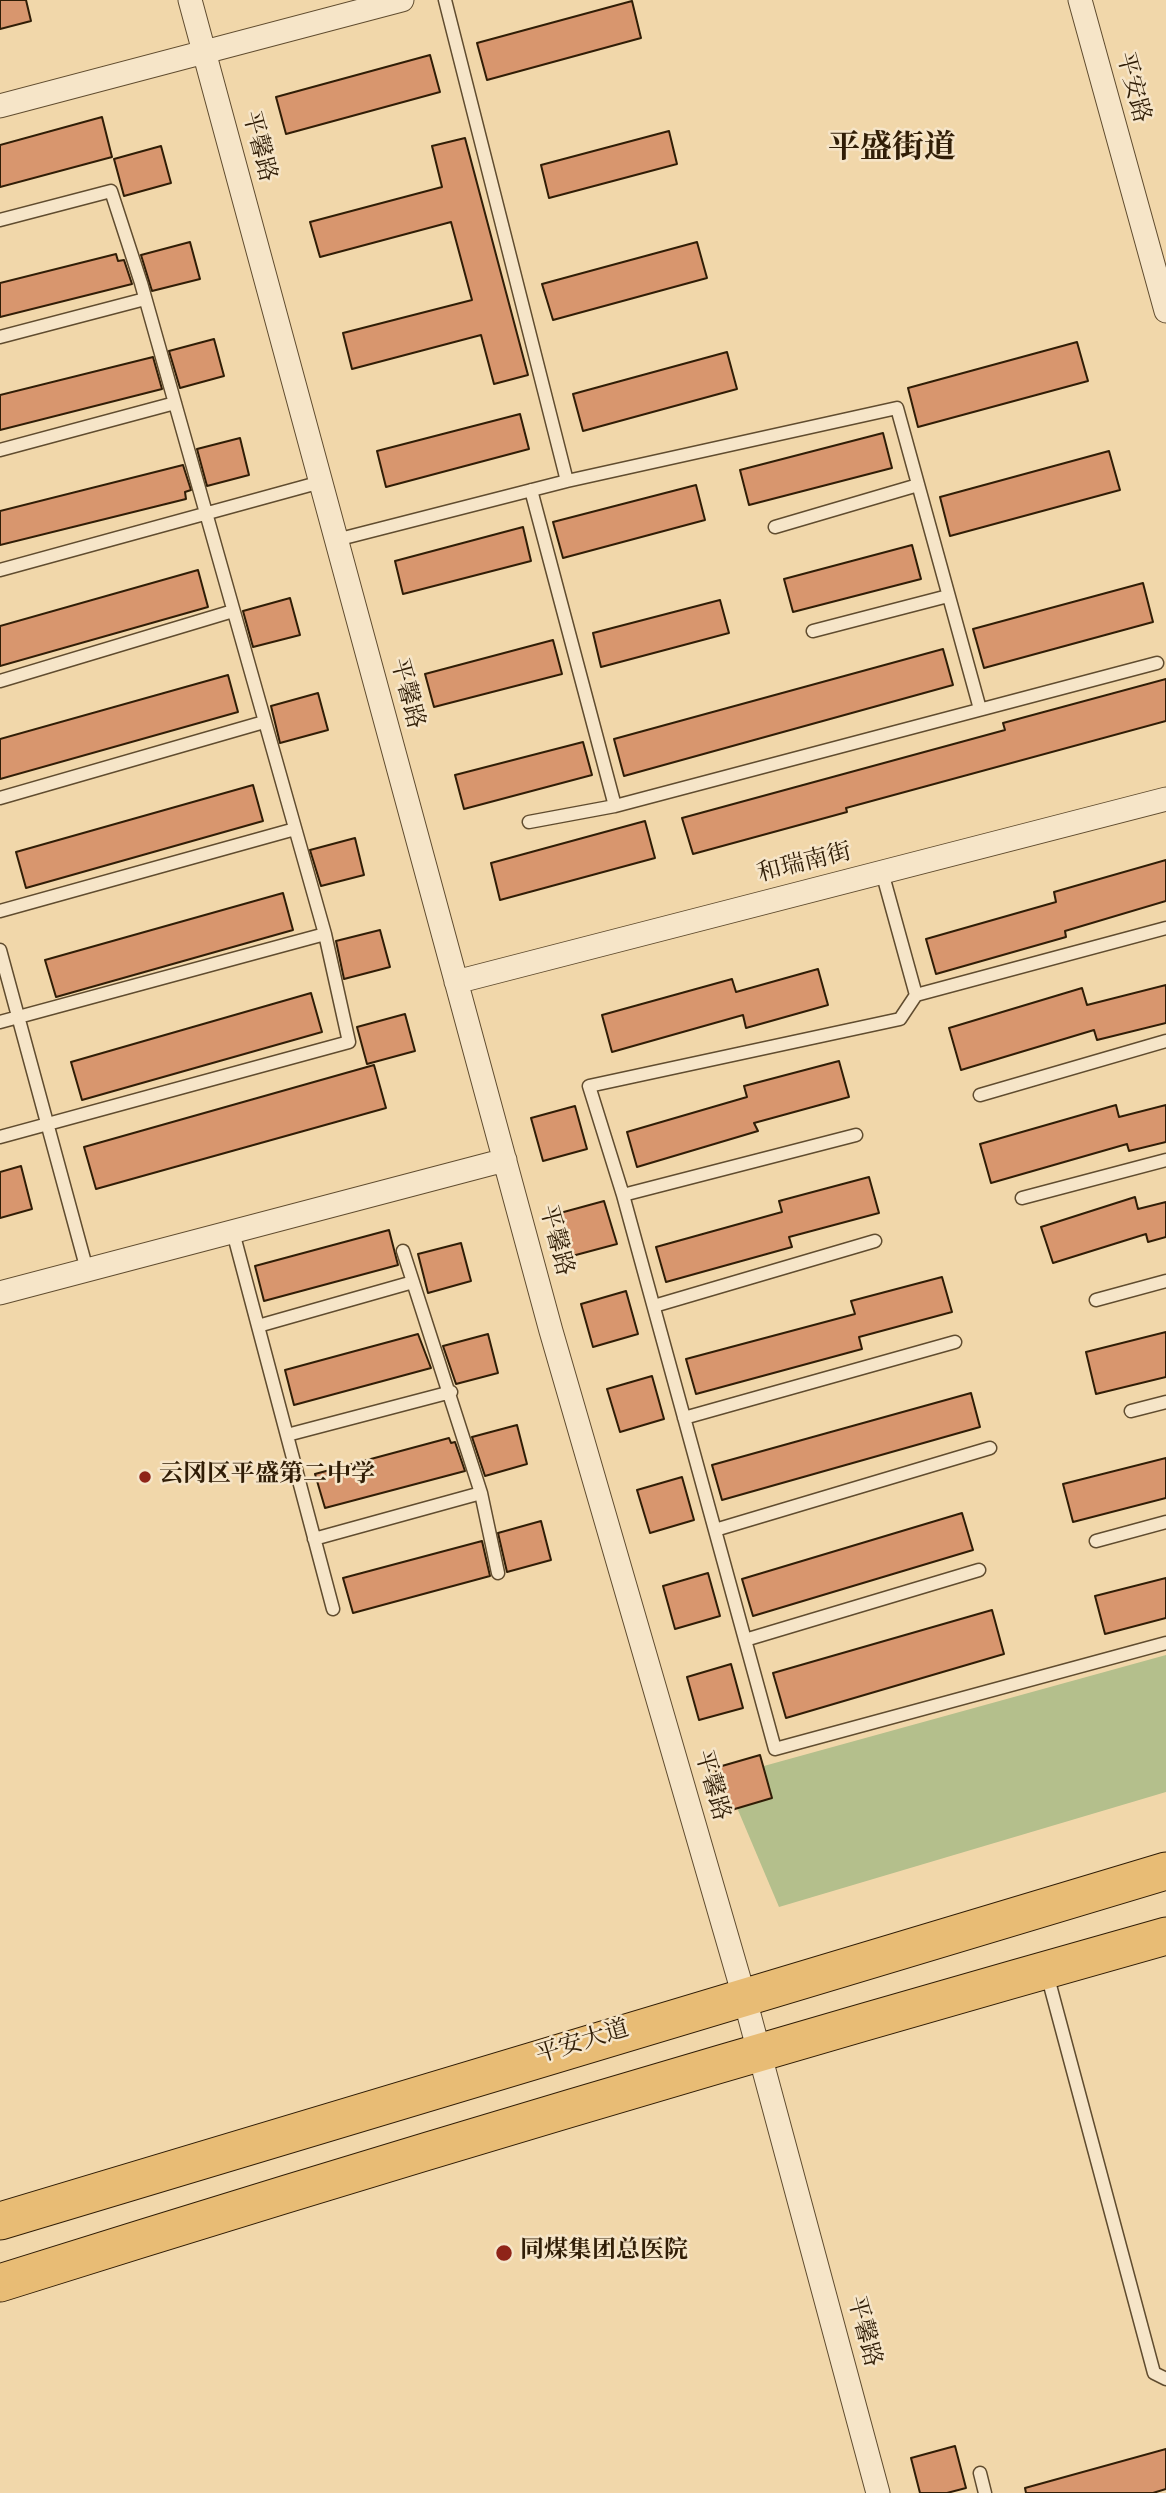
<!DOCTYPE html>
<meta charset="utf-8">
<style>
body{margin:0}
canvas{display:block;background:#f1d7aa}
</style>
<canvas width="1166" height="2493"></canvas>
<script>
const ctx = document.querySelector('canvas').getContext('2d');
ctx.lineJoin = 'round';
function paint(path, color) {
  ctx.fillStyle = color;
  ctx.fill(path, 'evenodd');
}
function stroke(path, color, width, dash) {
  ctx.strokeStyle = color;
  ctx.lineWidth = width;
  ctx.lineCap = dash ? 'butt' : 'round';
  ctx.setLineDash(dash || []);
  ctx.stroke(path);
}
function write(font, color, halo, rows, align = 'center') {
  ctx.font = font + ' Vollkorn,"Noto Serif SC",serif';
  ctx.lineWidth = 5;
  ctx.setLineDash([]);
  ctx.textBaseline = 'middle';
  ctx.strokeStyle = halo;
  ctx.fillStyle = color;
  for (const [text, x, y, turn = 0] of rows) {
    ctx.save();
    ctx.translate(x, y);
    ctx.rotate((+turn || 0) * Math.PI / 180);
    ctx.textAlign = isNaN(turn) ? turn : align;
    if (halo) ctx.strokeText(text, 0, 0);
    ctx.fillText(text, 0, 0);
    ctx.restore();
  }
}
paint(new Path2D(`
 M1166,1655V1792L779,1907L724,1777Z`), '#b4bf8c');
const building = new Path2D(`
 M0,0H26L31,21L0,29Z
 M632,1L641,38L487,80L477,43Z
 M430,55L440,92L286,134L276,97Z
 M102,117L112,157L0,187V145Z
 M669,131L677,164L549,198L541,165Z
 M465,138L528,375L494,384L481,335L352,369L343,333L472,300L451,222L320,257L310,222L442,187L432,146Z
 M161,146L171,183L124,196L114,159Z
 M190,242L200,279L152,291L141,255Z
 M697,242L707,278L553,320L542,284Z
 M116,254L118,261L124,260L132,284L0,317V283Z
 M214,339L224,376L180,388L169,351Z
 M1077,342L1088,381L918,427L908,388Z
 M727,352L737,389L583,431L573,394Z
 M153,357L162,389L0,430V395Z
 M520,414L529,449L386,487L377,451Z
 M883,433L892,468L749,505L740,470Z
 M240,438L249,475L207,486L197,449Z
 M1109,451L1120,490L950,536L940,497Z
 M183,465L191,490L185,492L186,499L0,545V511Z
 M696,485L705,520L563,558L553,522Z
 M523,527L531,561L403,594L395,561Z
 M912,545L921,579L793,612L784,579Z
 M198,570L208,607L0,666V626Z
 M1143,583L1153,622L984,668L973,629Z
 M290,598L300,635L253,647L243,611Z
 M720,600L729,633L601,667L593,633Z
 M553,640L562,674L434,707L425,674Z
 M943,649L953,685L624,776L614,739Z
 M228,675L238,712L0,779V739Z
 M1166,679V721L846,808L847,812L693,854L682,818L1005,730L1003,723Z
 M318,693L328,730L280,743L271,706Z
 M583,742L592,775L464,809L455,775Z
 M253,785L263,821L26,888L16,852Z
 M645,821L655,858L500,900L491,863Z
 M355,838L364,875L321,886L310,850Z
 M1166,860V901L1065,931L1066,937L936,974L926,939L1056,902L1054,892Z
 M283,893L293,930L56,997L45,960Z
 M380,930L390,967L344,979L336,941Z
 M818,969L828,1005L746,1028L743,1015L612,1052L602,1015L732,979L736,992Z
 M1166,985V1023L1097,1040L1094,1030L961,1070L949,1028L1082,988L1087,1005Z
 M311,993L322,1032L82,1100L71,1062Z
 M405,1014L415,1051L367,1064L357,1027Z
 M839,1061L849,1097L754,1123L758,1131L637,1167L627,1132L747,1097L744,1086Z
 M374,1065L386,1108L96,1189L84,1147Z
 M1116,1105L1119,1117L1166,1105V1142L1129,1151L1127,1144L991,1183L980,1144Z
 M575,1106L587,1149L543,1161L531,1118Z
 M21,1166L32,1209L0,1218V1172Z
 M869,1177L879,1213L789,1237L792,1247L666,1282L656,1247L782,1212L779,1201Z
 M1135,1197L1138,1209L1166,1202V1237L1148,1242L1146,1234L1053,1263L1041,1227Z
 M604,1201L617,1244L572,1256L560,1213Z
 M389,1230L398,1265L264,1301L255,1266Z
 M461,1243L471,1281L428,1293L418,1254Z
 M942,1277L952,1312L859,1337L862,1349L696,1394L686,1359L855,1314L851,1301Z
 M626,1291L638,1334L593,1347L581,1304Z
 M1166,1332V1377L1096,1394L1086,1352Z
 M418,1334L431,1368L294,1405L285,1370Z
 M488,1334L498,1373L456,1384L443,1346Z
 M652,1376L664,1419L620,1432L607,1389Z
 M971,1393L980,1427L722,1500L712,1465Z
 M517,1425L527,1464L485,1476L472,1437Z
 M449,1438L451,1443L455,1442L465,1471L325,1508L315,1474Z
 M1166,1458V1498L1073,1522L1063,1484Z
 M682,1477L694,1520L650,1533L637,1490Z
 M962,1513L973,1550L753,1616L742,1579Z
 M541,1521L551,1560L507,1572L498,1533Z
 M482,1541L490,1576L353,1613L343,1578Z
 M708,1573L720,1616L675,1629L663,1586Z
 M1166,1578V1618L1105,1634L1095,1596Z
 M992,1610L1004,1654L786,1718L773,1673Z
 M731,1664L743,1708L699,1720L687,1677Z
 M760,1755L772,1798L728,1811L715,1768Z
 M955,2446L966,2488L947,2493H920L911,2458Z
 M1166,2449V2489L1153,2493H1026L1025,2488Z`);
paint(building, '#d8966e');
stroke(building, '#301d06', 2);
const lane = new Path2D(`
 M0,220L111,191L141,283L325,934L349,1042L0,1137
 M0,337L145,299
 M0,450L175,403
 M567,481L897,408L980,709
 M531,490L615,806
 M775,527L918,485
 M336,540L567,481L445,0
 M0,570L321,482
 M813,631L948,596
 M0,681L233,611
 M0,798L264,722
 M529,822L615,806L1157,663
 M882,872L916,995L1166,928
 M0,911L295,829
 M0,950L87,1270
 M916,995L900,1019L589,1086L623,1195L775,1749L1166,1643
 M0,1022L325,934
 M980,1095L1166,1041
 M623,1195L856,1135
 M1022,1198L1166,1160
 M233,1232L333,1609
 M403,1251L481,1493L498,1573
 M1096,1300L1166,1281
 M654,1306L875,1241
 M258,1326L413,1282
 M1131,1411L1166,1402
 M684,1418L955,1342
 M287,1435L451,1392
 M715,1530L990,1448
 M314,1539L481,1493
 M1096,1541L1166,1522
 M745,1640L979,1570
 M1047,1974L1154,2373L1166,2379
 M980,2473L985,2493`);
const street = new Path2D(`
 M190,0L551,1331L744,1996L878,2493
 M1080,0L1166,311
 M0,106L402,0
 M456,982L1166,799
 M0,1293L505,1160`);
const primary = new Path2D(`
 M0,2221L1166,1871
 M0,2283C387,2161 775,2046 1166,1936`);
stroke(lane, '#604c2f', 15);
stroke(street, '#604c2f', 25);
stroke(primary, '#301d06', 39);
stroke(lane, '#f6e5c8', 12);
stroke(street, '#f6e5c8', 23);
stroke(primary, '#e8bc75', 37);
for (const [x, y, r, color] of [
 [145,1477,7,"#8f2418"],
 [504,2253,9,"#8f2418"]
]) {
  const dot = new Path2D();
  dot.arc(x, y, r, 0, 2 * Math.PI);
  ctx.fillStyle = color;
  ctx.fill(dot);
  stroke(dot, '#f6e5c8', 2.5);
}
write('24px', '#301d06', '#f6e5c8', [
 ["平安路",1131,88,75],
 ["平馨路",257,147,75],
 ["平馨路",405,694,75],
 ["和瑞南街",805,865,-14],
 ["平馨路",554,1241,75],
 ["平馨路",710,1786,74],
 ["平安大道",583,2044,-17],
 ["平馨路",862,2332,75]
]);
write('bold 24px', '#301d06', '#f6e5c8', [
 ["云冈区平盛第二中学",159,1477],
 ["同煤集团总医院",520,2253]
], 'left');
write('bold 32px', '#301d06', '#f6e5c8', [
 ["平盛街道",892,151]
]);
</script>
